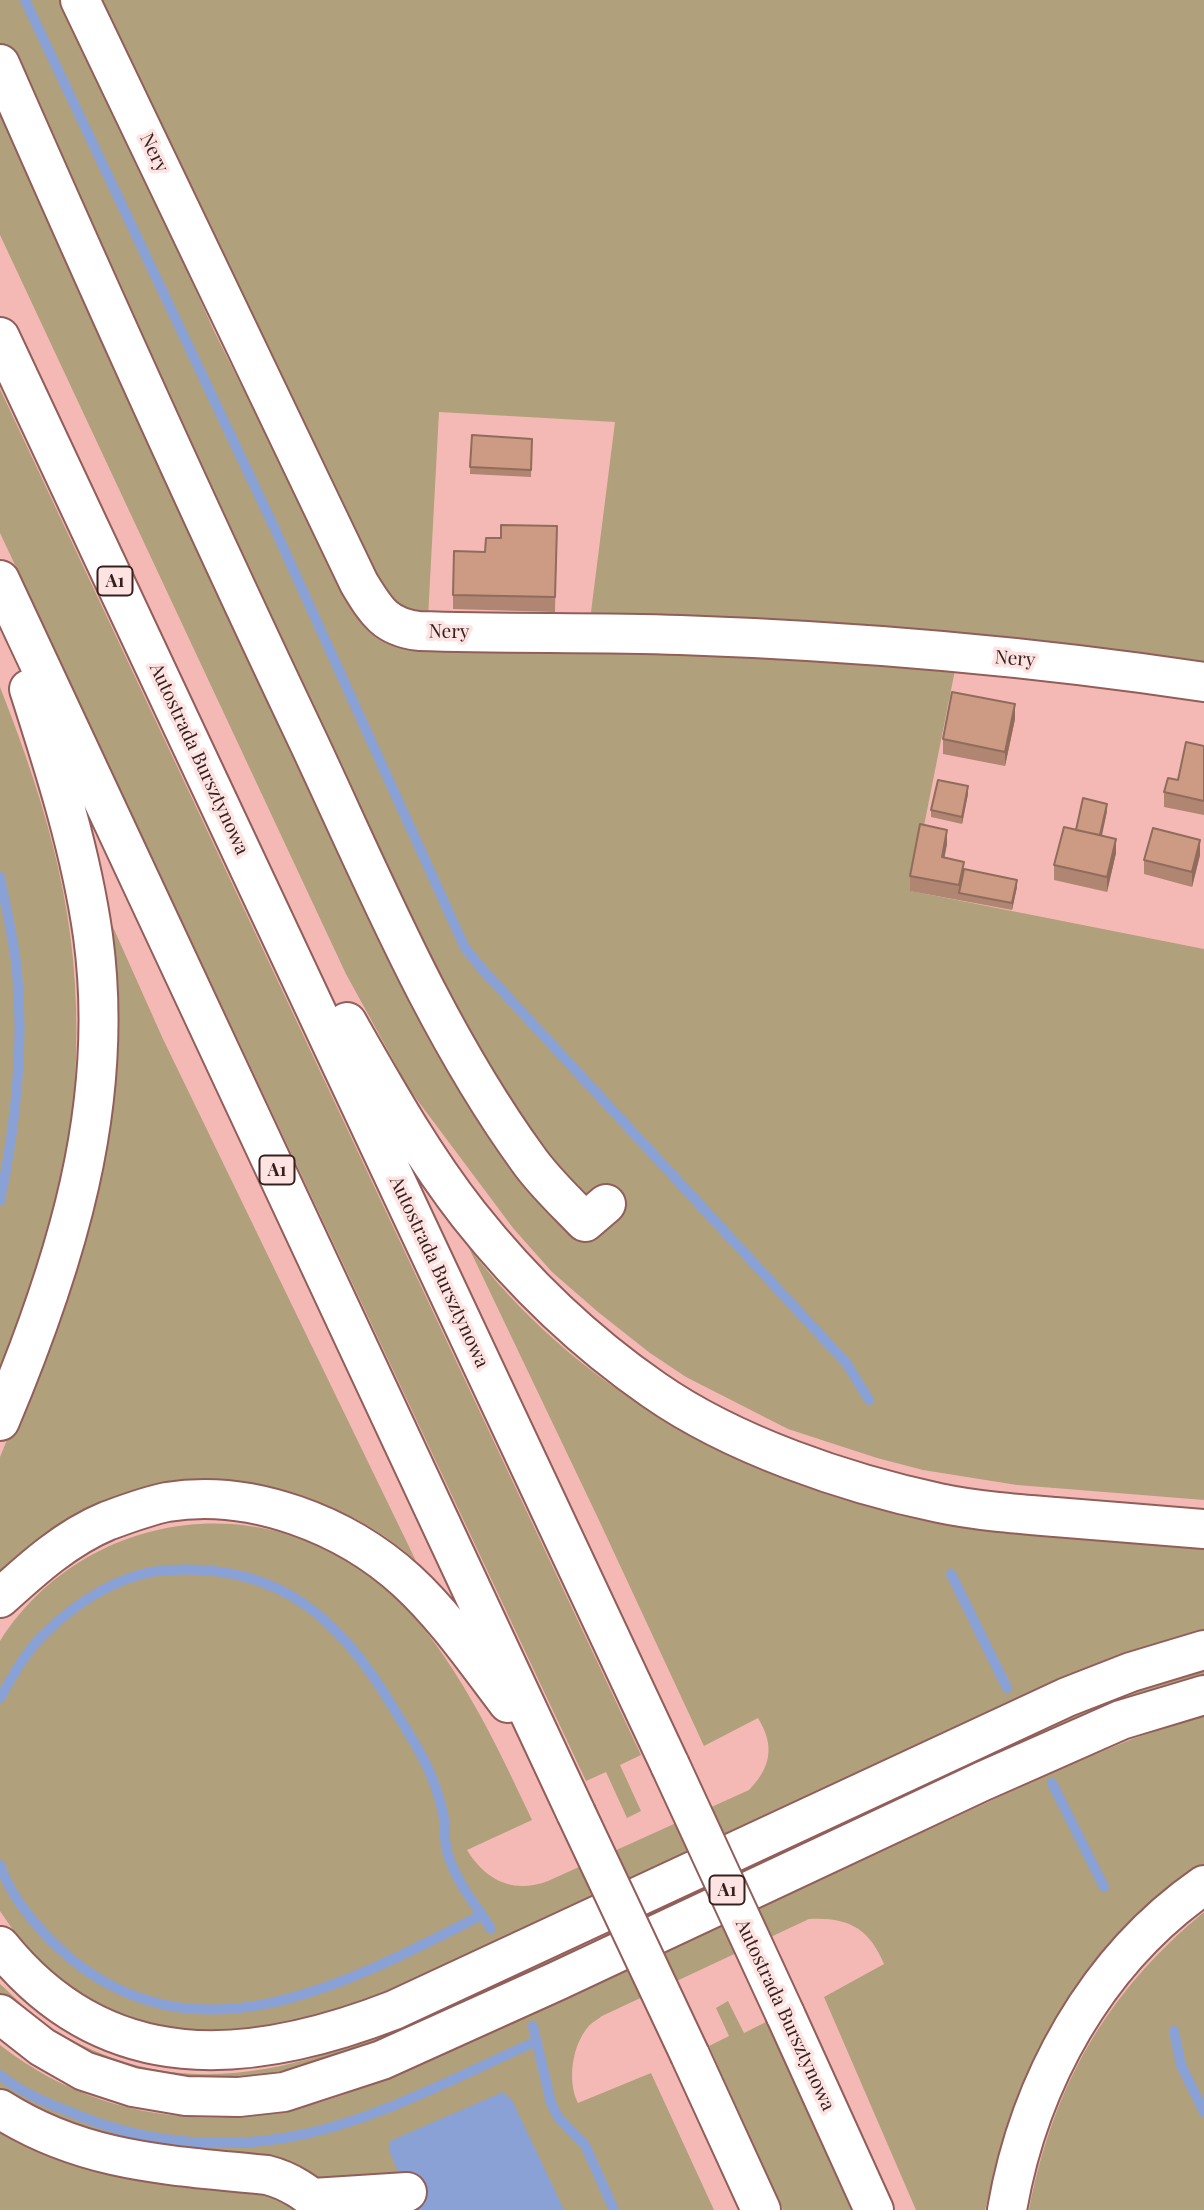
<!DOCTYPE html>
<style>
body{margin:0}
canvas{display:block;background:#f4b9b4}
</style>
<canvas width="1204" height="2210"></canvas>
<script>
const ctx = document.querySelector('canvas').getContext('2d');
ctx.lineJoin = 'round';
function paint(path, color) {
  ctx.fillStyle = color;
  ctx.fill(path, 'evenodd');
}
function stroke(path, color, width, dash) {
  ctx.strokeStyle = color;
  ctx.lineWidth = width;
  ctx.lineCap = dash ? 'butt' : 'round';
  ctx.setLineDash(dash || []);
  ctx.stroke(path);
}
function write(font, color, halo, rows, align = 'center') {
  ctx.font = font + ' "Playfair Display",serif';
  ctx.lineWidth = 7;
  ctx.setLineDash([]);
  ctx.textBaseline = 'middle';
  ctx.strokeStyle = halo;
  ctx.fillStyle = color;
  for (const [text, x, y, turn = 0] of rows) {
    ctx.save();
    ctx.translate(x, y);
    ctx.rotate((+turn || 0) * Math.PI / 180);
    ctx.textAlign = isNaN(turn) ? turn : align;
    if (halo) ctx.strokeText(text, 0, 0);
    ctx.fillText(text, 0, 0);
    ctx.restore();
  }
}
paint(new Path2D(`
 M0,0H62L103,81L214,331L355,612L957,660L911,891L1204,949V1500L1017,1485L923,1470L877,1458L788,1429L686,1377L650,1353L598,1312L552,1272L513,1228L409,1089L346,974L0,235Z
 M98,0H1204V666L590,620L615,422L439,412L428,618L399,611L379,583Z
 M0,389L641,1755L620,1765L641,1811L627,1818L606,1772L586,1781L0,533Z
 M0,687C49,812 81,921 76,1057C75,1075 76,1093 74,1110C62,1200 32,1286 0,1370Z
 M104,907L163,1039L416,1561C371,1521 329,1503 271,1490L50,1532L20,1554L0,1575V1457L74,1276L101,1181L107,1141Z
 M468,1246C569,1382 734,1477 899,1514C942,1523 986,1526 1030,1530C1088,1535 1146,1541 1204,1546V1631L391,1991L293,2023L210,2033L147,2024L101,2007L75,1993L30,1955L0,1911V1641C75,1523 232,1488 350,1563C365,1572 380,1582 393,1594C455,1656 495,1741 532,1820L467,1850C486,1881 514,1894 548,1881L749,1790C771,1767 775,1746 758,1718L704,1746L597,1516Z
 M1204,1667V1680L769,1867L764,1855L1039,1727L1118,1695Z
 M1204,1715V1865L1165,1895L1020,2094L1006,2133L985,2210H916L824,1997L884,1964C869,1928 848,1917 809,1919L602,2016C597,2020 591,2023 588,2027C572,2046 567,2081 578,2103L651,2073L714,2210H0V2045C87,2113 193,2131 299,2108C339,2099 377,2081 415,2066L1062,1768L1132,1739Z
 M1204,1912V2210H1029C1053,2086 1106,1993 1204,1912Z
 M579,1946L581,1951L431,2021L325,2061L242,2080H181L92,2057L26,2018L0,1995V1984C17,1999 33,2017 53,2029C187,2112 312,2066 443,2008C488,1987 534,1967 579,1946Z
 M728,2001L744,2033L766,2022L854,2210H783L709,2046L729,2036L716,2008Z`), '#b1a07c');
paint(new Path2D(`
 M503,2092L512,2100L564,2210H414L389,2150L390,2141Z`), '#89a1d5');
stroke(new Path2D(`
 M25,0L273,525L465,948L482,969L847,1364L869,1400
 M0,877C6,908 14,940 17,972C24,1046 15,1128 0,1201
 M951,1574L1007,1688
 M0,1698C12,1677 24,1655 41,1637C75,1603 121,1572 170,1570C281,1564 340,1619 394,1709C407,1731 423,1754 432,1778C437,1791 442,1805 444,1819C445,1830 444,1840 447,1851C454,1879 476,1905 491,1929
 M1052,1783L1104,1887
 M0,1865C12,1900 42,1934 70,1958C202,2067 354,1979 482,1915
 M533,2026L551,2103L558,2117L585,2145L614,2210
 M1174,2031L1181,2065L1204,2112
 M0,2075C24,2095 57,2107 85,2118C154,2145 233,2150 305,2134C383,2117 465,2073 537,2041`), '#89a1d5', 10);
const minor = new Path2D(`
 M80,0L359,583C376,611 385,627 419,631C506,634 593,632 680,635C855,641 1031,656 1204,682
 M0,64C100,292 202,518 309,743C375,884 436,1032 528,1159C544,1182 566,1202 585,1222L606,1204
 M0,2109C85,2163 170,2165 267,2175C291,2181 308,2194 327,2210
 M313,2198L407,2192`);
const highway = new Path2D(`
 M0,337L670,1765
 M0,580L576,1813
 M347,1022C384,1087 422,1155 469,1215C522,1282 583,1341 654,1390C733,1445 845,1483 939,1503C977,1511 1017,1514 1055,1517C1105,1521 1154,1525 1204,1529
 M0,1421C65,1266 116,1106 93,936C81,851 55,770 29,689
 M0,1598C32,1569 66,1538 107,1521C126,1514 147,1506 167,1502C251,1488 346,1525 407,1581C445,1616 476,1661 508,1703
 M0,1946C107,2079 250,2066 394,2010L1067,1697L1131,1672L1204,1650
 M0,2014L42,2047L84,2071L133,2087L186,2096L239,2097L284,2092L382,2060L557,1981L983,1781L1121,1720L1204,1695
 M785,2014L874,2210
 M690,2055L761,2210
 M1007,2210C1029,2082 1096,1960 1204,1885`);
stroke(minor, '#925e5a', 42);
stroke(highway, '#925e5a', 42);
stroke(minor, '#fff', 38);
stroke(highway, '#fff', 38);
const highwayBridge = new Path2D(`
 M670,1765L785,2014
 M576,1813L690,2055`);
stroke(highwayBridge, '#925e5a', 42, []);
stroke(highwayBridge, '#fff', 38);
paint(new Path2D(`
 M532,439L531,477L470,474V467Z
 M557,526L555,612L453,609V595L485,552L501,538Z
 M1015,719L1005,766L943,754V739Z
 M1204,746V815L1164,807V792L1178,780Z
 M968,794L962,824L931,817V810Z
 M1107,811L1102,836L1116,853L1107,892L1054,880V865L1076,830Z
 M947,844L944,857L964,869L1017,887L1012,910L910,891V876Z
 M1200,855L1192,887L1144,874V860Z`), '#b08572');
paint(new Path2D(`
 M1015,704V719L1005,766V752Z
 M968,786V794L962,824V817Z
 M1107,804V811L1100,843V835Z
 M947,830V844L942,871V857Z
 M1116,839V853L1107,892V877Z
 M1200,840V855L1192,887V872Z
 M1017,880V887L1012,910V903Z`), '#906c5c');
const building = new Path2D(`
 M472,435L532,439L531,470L470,467Z
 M501,525L557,526L555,597L453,595L454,551L485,552L486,538H501Z
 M952,692L1015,704L1005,752L943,739Z
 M1186,742L1204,746V801L1164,792L1168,778L1178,780Z
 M938,780L968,786L962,817L931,810Z
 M1083,798L1107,804L1100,835L1076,830Z
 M920,824L947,830L942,857L964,862L959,885L910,876Z
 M1064,827L1116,839L1107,877L1054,865Z
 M1153,828L1200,840L1192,872L1144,860Z
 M964,869L1017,880L1012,903L959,893Z`);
paint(building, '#cd9b84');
stroke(building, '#906c5c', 2);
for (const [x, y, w] of [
 [115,581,35],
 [277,1170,35],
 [727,1890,35]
]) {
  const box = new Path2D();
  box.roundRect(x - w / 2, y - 14.5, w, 29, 5);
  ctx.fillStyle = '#fde4e2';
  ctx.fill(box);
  stroke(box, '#36201e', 2);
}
write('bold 18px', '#36201e', null, [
 ["A1",115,581],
 ["A1",277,1170],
 ["A1",727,1890]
]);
write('19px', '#36201e', '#fde4e2', [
 ["Nery",154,153,64],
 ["Nery",449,632,1],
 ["Nery",1015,659,5],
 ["Autostrada Bursztynowa",199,759,65],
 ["Autostrada Bursztynowa",439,1272,65],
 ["Autostrada Bursztynowa",785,2015,65]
]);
</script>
